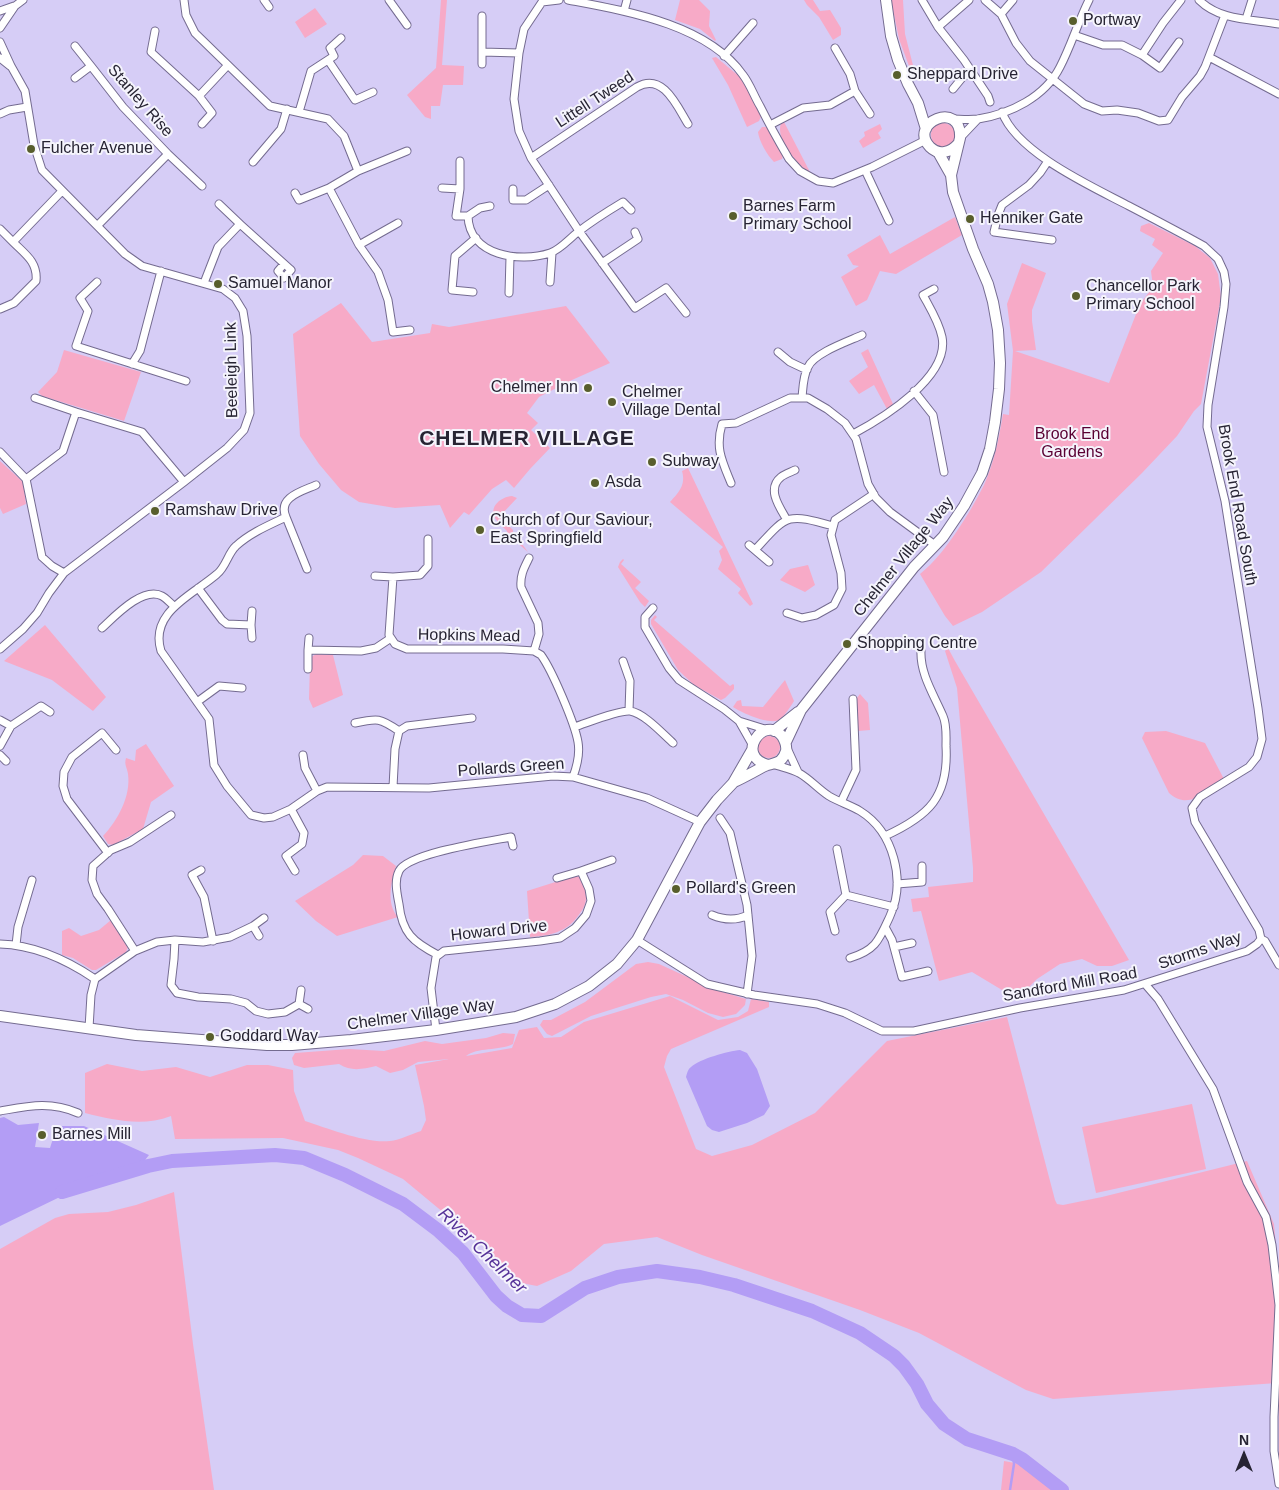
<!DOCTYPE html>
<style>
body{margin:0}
#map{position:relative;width:1279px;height:1490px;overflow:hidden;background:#d6cdf6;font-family:Helvetica,sans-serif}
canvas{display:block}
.north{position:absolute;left:1219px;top:1430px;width:50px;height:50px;-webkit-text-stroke:4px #f5f4fc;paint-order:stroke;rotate:0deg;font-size:14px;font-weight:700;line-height:20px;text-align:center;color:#272433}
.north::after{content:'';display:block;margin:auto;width:18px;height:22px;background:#272433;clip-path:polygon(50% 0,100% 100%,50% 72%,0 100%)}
</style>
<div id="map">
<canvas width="1279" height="1490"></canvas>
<div class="north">N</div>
</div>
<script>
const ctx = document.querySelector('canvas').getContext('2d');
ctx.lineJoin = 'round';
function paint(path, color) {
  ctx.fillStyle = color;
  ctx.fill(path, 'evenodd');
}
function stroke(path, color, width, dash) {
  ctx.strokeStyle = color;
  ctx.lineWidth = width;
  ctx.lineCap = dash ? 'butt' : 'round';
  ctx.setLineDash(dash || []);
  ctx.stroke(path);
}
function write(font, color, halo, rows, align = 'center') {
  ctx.font = font + ' Helvetica,sans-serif';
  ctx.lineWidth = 4;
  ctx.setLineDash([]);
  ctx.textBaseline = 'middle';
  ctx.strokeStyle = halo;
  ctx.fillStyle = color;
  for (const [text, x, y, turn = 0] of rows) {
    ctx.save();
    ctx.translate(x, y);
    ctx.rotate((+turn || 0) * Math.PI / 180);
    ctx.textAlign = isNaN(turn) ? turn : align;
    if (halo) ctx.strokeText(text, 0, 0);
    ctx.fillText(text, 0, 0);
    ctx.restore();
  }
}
paint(new Path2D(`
 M441,0H447L442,65L464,66L463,85H443L440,106H431V119L425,117L407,95L436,68Z
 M680,0H699L710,11L709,26L716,40L715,41L700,29L675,20Z
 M804,0H813L820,11L830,10L841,28V35L833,40L819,17L807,5Z
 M891,0H903L905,34L915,73L912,74L899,39Z
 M315,8L327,24L305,38L295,22Z
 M716,57L740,77L762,114L759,121L747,127L728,85L712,58Z
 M783,120L811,174C798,166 771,135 783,120Z
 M931 135a12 12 0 1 1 24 0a12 12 0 1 1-24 0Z
 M880,124L882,129L878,133L881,138L863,148L859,141L865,136L864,132Z
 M762,127H766L770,131L783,155L782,159L774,162C767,155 759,141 758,132Z
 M955,217L962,235L896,274L880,271L867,300L856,306L841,277L859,266L853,265L847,255L880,235L890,254Z
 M1149,223L1195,246L1210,258L1218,274L1221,297L1201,404L1194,411L1177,436L1142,473L1041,572L982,612L953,626L945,616L920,574C935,562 946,547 957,531C967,516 976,501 984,485C994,463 999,438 1003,414L1009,415L1013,351L1007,304L1022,263L1046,273L1032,310V321L1036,350L1015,351L1109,383L1140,304L1153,287L1151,271L1163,253L1152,245L1155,239L1140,231L1141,226Z
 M341,303L372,342L430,333L432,324L449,327L566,306L610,363L572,380L539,397L527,413L538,423L531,430L550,448L530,469L514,488L506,480L492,489L469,515L464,512L450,528L440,505L395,508L359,502L341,490L319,464L300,436L293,334Z
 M868,349L893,404L887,409L874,385L859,394L849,381L868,367L861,353Z
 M64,350L141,372L124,421L42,396L38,392L57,372Z
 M0,461L23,482L26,504L3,514L0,508Z
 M688,468L753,604L750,606L738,593L741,589L718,569L722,560L719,551L723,547L670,502C679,492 686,485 682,471Z
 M512,496L517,498L502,514L509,520L506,523L513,530V535L522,544L528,552L507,534V531C503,527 498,523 495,518C489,506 501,497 512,496Z
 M623,559L624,560L621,564L641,582L635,588L649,601L645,607L640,602L618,567L620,562Z
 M808,565L815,585L805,592L780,580L790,569Z
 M655,615L657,617L654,620L730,686L733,684L734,685V689L725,698L721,700L694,685L678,670L651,624V620Z
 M45,625L106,697L93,711L52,680L4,661Z
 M948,648L955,661L1129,960L1112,966H1097L1082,959L1060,964L1037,979L1017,999L972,972L939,981L921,911L913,912L911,899L929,897L928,887L973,882V868L957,688L945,651Z
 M316,654L333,655L343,695L313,708L309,699L310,663V658Z
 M785,680L794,701C790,707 785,716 779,720C769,725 742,713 733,707L737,701L741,700L742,706L763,707Z
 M860,694L868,703L870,730L858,731L856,699Z
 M1166,731L1205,743L1225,781C1207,791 1188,811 1169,793L1142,738L1145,732Z
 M758 747a11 11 0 1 1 22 0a11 11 0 1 1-22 0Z
 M146,744L174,786L151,802L143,829L113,845L108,844L103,836C118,820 131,796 128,774C127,767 124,765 126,758L135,761L136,750Z
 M363,855L383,856L396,866C391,882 386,904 398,917L337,936L316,921L295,901L353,865Z
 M580,876C583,883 586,890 586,898C586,905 582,911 578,916C567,932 549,936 530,937L527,891L568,878Z
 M111,920L128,947L126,952L96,970H92L73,958L62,955V931L69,928L81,936L99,930Z
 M648,962L659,964L716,990L746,999L745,1005L736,1014L723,1017L708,1013L683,1000L666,994L651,997L591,1016L552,1036L547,1034L540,1025L543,1020H551L585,1002L636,964Z
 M670,996L718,1020L738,1017L748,1011L751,999L769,1002V1007L671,1049L667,1056L664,1067L696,1149L712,1156L752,1145L815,1113L887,1041L1007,1017L1055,1200L1057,1204L1063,1205L1102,1197L1247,1161L1274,1224L1279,1282L1277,1383L1053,1399L1026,1390L919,1333L860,1310L702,1255L657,1237L604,1244L571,1271L537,1286L516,1282L485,1247L403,1179L358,1158L338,1150L283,1138L175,1139L171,1116C142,1127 114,1120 85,1113V1073L107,1064L142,1071L176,1067L210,1077L247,1065H268L293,1070L294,1091L305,1121C327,1128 367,1144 390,1141C400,1140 411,1134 421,1131L426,1120L424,1106L415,1065L449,1059L418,1062L403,1070L390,1073L376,1066C362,1069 352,1072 339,1064L304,1068L294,1065L292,1058L295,1053L349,1049L384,1051L425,1041L442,1044L486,1038L503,1033L515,1034L513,1044C499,1051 477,1047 466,1056L512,1048L519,1030L537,1027L544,1038L561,1037L584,1022Z
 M1192,1104L1206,1169L1096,1193L1082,1127Z
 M174,1192L193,1344L214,1490H0V1249L55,1218L69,1214L108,1212L136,1205Z
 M1004,1461L1026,1465L1054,1490H1001Z`), '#f7aac7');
paint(new Path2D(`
 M740,1050L747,1053L757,1069L770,1106L764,1115L747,1123L719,1132L712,1130L707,1126L686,1077C687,1073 688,1069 691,1067C700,1059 728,1051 740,1050Z
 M4,1117L18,1125L39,1123L35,1147L50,1148L57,1126H84L149,1155L138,1169L91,1181L77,1188L78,1190L64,1195L0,1226V1118Z`), '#b39df5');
stroke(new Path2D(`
 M140,1162L148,1166
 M1010,1490L1014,1464L1013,1454`), '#b39df5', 2.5);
stroke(new Path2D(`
 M62,1192L148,1166L172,1161L275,1155L304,1158L345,1175L403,1204L439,1231L463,1253L496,1296L507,1306L522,1315L541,1316L585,1288L618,1277L657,1271L700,1277L734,1285L812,1311L860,1333L894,1356L904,1366L917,1384L927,1404L944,1424L967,1439L1013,1454L1022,1459L1062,1490`), '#b39df5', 14);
const street = new Path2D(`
 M184,0L186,15L195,33L270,106L328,119L344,136L358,171L329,188L359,245L378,272L388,300L393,332L410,330
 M264,0L269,7
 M389,0L407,25
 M559,0L542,2L524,29L519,53L514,99L519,131L531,158L579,231L635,308L666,288L686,313
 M568,0C626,11 707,24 743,75C750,84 754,96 760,106C769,124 779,142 789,159L800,171L818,181L833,183L872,167L926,140
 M922,0L938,27L964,60L988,96L990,102
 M985,0L1001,14
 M1013,0L1001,14L1016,43L1030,61L1084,104L1102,111L1117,110L1138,113L1159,121L1168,120L1182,97L1200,76L1205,67L1225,15
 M1199,0C1220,21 1252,19 1279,24
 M0,11L14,6
 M624,11L627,0
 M482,16V52L519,53
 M1246,19L1252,0
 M938,27L969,0
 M0,28L15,6L23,0
 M155,31L151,52L199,96L228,65
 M1074,35L1103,45H1122L1142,55
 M0,42L11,66L25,91L34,145L42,170L125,254L142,266L223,289L235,298L243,311L247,336L250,413L244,430L227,448L184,482L64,573L49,593L37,613L23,629L0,649
 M1179,42L1160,68L1142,55L1163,23L1181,0
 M75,46L91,66
 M724,56L753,23
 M1209,57L1279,94
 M0,58L10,66
 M328,60L355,100L373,92
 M482,64V52
 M75,78L91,66L123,107L168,154L202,186
 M953,89L962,78L971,71
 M855,91L870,114
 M199,96L212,113L202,124
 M299,112L311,71L334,56L330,48L341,38
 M1002,112C1017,153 1093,187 1129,206C1154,219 1179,232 1204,246L1218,259L1224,272L1226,284L1224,307L1208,405L1207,427L1225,501L1258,708L1262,739L1257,757L1249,767L1200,797L1192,808L1195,822L1259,930L1261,939L1265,941L1279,965
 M0,114L9,110L27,107
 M951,119C959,119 969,120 978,119C1010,114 1045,97 1060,67C1071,46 1078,22 1089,0
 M770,125L803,108L830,105L855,91L850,74L835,48
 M960,138L978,119
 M531,158L637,87C663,72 677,106 688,124
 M460,161V189L456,216H468C469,256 520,263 550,253C560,250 570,238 578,232C592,221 608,211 623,202L631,210
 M1048,161L1040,173L1029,185L1002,205L998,215L994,232L1052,240
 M253,162L281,129L287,109
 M865,170L889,221
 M358,171L407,151
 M442,188L460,189
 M513,189V200H526L549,185
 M295,193L299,200L329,188
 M468,216L480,208L490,206
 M240,224L290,269L291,270L284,278L278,271L284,264
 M98,225L168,154
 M0,229L13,242
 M359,245L398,223
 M602,263L638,239L635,232
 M97,282L80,298L88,311L76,346L186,381
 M550,282L552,253
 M204,283L218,247L240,224L219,204
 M473,292L452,290L455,256L476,238
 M509,293L510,257
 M0,309L14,303L36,281C38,262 25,254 13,242L62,191
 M778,352L790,362L807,370
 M132,364L140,351L161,271
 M914,391L933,415L944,472
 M35,398L76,412
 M802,398C803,387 803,376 808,367C814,353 849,341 862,335
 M853,434C883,418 950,377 942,337C939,322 930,308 923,295L934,289
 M0,452L26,479
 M731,483C722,461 715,448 722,424L736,423L790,398H808L827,409L845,423L856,439L868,484L876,498L890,512L935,545
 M316,485C303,491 277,497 286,517C269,525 250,533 236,546C228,553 226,567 217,574C193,595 149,612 161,651L209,719L214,765L227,786L251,815L264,818L273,817L291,809L317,791L327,787L429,788L553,776L573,777L647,798L700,822
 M286,517L307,569
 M787,520C780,508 766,489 781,477C785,474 791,472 795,470
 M428,539V566L420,575L393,577L389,635L395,644L407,649H503L534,651L541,655C552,670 575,724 578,742C580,753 577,766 573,777
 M749,545L769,562
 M755,550C788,514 786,513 833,526
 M529,558C524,568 520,575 521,587L538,623L539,634L534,651
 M64,573L52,566L42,557L26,479L63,451L76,412L142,432L184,482
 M375,576L393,577
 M198,588L222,620L227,624L251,625L252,611
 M653,608L645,617V627L669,668L679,680L724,709L739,721L768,730
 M787,613L802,618L816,615L834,605L842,589L841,573L831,535L835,520L874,494
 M251,625L252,638
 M102,628C115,616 143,586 162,596C166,598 170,603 174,606
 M309,638L308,650L361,651L376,648L391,638
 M623,661L630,681L629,711
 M308,669V650
 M197,702L219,686L242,688
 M0,720L11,726L41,706L50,712
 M739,721L752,744
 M355,723C378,718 380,718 399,731
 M574,727C587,723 618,710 630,711C644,713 663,734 673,743
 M0,746L11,726
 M787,748L798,772
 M0,755L6,761
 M303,755L305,768L317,791
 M773,764C781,767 791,769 799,773C810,779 818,789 829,796C839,802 850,805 860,811C894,832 906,881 890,916C879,940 876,950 850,958
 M393,787L395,749L399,731L407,726L472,718
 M841,802L856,770L853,699
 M291,809L304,833L302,844L286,856L295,871
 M720,818L730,833L747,905L752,956L747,994
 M885,836C929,816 949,797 946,746C946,736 947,725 943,716C934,695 920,674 921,651
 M837,849L846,895L894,907
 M108,853L67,799L63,786L64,772L72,757L102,733L116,750
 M201,870L192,875L204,897L213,941
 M557,878L581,871
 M897,884L922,882V866
 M712,915C724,920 736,921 748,915
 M253,926L259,936
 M885,927L892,940L902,977L928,971
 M835,931L830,912L846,895
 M175,940L174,959L171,985L177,993L198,997L231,999L246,1003L256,1011L268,1014L285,1012L299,1004L301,990
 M637,940L707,984L754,995L817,1004L845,1013L882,1031H914L1020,1008L1124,990L1247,951L1257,944L1261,939
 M0,944C34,945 67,960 95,979
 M16,945L18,927L32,880
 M894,947L912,943
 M135,951L108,909L97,894L92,880L93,866L111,850L130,842L171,815
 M438,955C413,942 402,933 399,904C397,893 394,881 399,871C408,853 490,841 511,837L513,846
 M1145,984L1158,999L1213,1089L1247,1182L1266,1217L1272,1245L1279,1305L1274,1417V1451L1279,1484
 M299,1004L308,1009
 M89,1028L91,995L95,979L135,951L157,942L175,940L203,942L230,937L253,926L264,918
 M436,1030L431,988L436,957L444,951L540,941L560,938L575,928L586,915L591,901L589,889L581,871L612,860
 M0,1111C29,1106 50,1101 78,1113`);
const secondary = new Path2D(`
 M886,0L891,36L898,60L908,84L918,103L926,129
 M938,152L951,175
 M774,731L798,712
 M786,742L801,710L914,567L943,537L964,506L982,473L990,449L995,422L999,389L1000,363L998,330L993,302L988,284L973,249L953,192L951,175L960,138C962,99 907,123 930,147C939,156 951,152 958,144
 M734,782C745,777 755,771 765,766C770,764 775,764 780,761C783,758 785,755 786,751C787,746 785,741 782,736C764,714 734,756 768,765
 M0,1016L136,1035L267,1045H292L351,1040L436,1030L516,1017L555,1004L589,986L617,964L637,940L700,822L717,800L733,783L752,750`);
stroke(street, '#746b90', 9);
stroke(secondary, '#746b90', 12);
stroke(street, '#fff', 7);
stroke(secondary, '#fff', 10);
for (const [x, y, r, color] of [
 [1073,21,5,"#585e2c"],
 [897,75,5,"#585e2c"],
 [31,149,5,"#585e2c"],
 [733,216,5,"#585e2c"],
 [970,219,5,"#585e2c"],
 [218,284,5,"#585e2c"],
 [1076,296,5,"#585e2c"],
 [588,388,5,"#585e2c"],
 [612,402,5,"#585e2c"],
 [652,462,5,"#585e2c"],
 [595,483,5,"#585e2c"],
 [155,511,5,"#585e2c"],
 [480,530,5,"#585e2c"],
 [847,644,5,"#585e2c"],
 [676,889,5,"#585e2c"],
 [210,1037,5,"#585e2c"],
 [42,1135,5,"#585e2c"]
]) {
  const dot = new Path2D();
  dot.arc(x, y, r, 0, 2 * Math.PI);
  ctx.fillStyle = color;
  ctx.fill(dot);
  stroke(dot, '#f5f4fc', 2);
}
write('16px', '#272433', '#f5f4fc', [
 ["Portway",1083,21],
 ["Sheppard Drive",907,75],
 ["Fulcher Avenue",41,149],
 ["Barnes Farm",743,207],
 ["Primary School",743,225],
 ["Henniker Gate",980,219],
 ["Samuel Manor",228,284],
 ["Chancellor Park",1086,287],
 ["Primary School",1086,305],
 ["Chelmer Inn",578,388,"right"],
 ["Chelmer",622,393],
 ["Village Dental",622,411],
 ["Subway",662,462],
 ["Asda",605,483],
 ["Ramshaw Drive",165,511],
 ["Church of Our Saviour,",490,521],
 ["East Springfield",490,539],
 ["Shopping Centre",857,644],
 ["Pollard's Green",686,889],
 ["Goddard Way",220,1037],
 ["Barnes Mill",52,1135]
], 'left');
write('16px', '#272433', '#f5f4fc', [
 ["Littell Tweed",595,100,-33],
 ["Stanley Rise",140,101,49],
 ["Beeleigh Link",232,370,-91],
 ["Brook End Road South",1237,505,80],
 ["Chelmer Village Way",904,557,-51],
 ["Hopkins Mead",469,636,1],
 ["Pollards Green",511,768,-4],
 ["Howard Drive",499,931,-6],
 ["Storms Way",1200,951,-19],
 ["Sandford Mill Road",1070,985,-10],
 ["Chelmer Village Way",421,1015,-8]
]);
write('16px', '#5a0033', '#f5f4fc', [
 ["Brook End",1072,435],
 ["Gardens",1072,453]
]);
write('italic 18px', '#563298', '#f5f4fc', [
 ["River Chelmer",482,1251,44]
]);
ctx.letterSpacing = '1px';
write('bold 21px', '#272433', '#f5f4fc', [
 ["CHELMER VILLAGE",527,439]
]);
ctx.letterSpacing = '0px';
</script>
